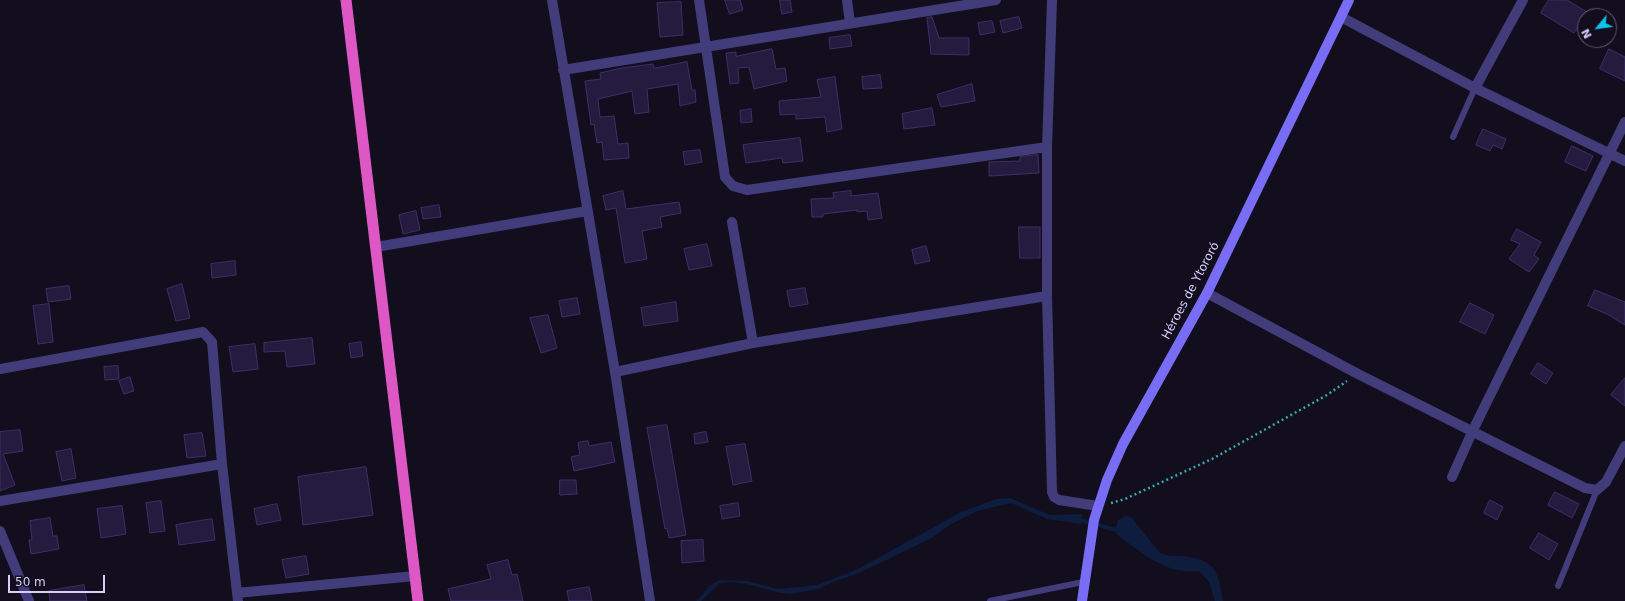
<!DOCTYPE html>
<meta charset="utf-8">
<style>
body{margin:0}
#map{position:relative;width:1625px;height:601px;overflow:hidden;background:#120e1e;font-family:"DejaVu Sans",sans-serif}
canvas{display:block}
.north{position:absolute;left:1577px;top:8px;width:40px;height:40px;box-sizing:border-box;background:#120e1e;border:1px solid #615b77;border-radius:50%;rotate:241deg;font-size:11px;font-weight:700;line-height:16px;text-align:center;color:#d7cefc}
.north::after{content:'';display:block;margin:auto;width:14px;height:18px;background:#0fc2e7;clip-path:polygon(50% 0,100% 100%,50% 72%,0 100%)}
.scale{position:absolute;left:8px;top:575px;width:97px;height:18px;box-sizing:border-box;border:2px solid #d7cefc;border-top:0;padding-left:5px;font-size:12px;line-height:14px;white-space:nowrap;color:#d7cefc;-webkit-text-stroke:3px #120e1e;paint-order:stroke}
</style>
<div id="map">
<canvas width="1625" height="601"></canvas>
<div class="north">N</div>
<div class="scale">50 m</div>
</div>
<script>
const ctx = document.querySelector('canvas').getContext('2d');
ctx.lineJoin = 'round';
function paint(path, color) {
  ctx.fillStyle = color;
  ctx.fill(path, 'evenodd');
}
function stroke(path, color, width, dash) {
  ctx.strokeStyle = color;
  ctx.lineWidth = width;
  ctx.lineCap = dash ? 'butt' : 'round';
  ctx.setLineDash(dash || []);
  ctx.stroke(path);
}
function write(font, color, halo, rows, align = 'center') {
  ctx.font = font + ' "DejaVu Sans",sans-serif';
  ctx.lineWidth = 3;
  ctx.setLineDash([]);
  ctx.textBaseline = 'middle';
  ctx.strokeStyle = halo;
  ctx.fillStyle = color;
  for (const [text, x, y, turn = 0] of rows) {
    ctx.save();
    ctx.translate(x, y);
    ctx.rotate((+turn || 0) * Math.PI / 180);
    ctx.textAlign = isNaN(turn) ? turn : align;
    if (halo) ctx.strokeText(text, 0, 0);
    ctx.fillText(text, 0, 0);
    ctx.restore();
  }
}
paint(new Path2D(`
 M1010,498L1050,515L1082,514L1081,524L1047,519L1011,503L977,511L948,526L930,539L859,573L836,581L818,589L791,594L780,593L747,584L731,582L720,583L701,601H696L711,585L720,580L748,581L778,589L817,585L858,569L961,512L996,499Z
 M1126,516L1131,517L1160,553C1167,556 1174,556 1181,556C1215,559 1218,570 1223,601H1215L1209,582L1199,571C1166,574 1146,556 1120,537L1115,532L1118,520Z`), '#0e1c3d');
stroke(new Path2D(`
 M1076,519L1120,531`), '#0e1c3d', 4);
const building = new Path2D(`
 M725,0H740L743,10L730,14Z
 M780,0H790L792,12L782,14Z
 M1549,0H1567L1587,12L1574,33L1541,13Z
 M681,2L683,35L660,37L657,3Z
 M932,17L939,38H969V55L931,54L927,18Z
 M1019,17L1022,28L1003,33L1000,21Z
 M992,21L995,32L980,35L978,23Z
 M850,35L852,46L830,49L829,38Z
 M772,49L776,69L785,68L787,81L754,89L749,67L738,68L739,83L730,84L726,53L736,52V56Z
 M1609,49L1625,57V81L1600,69Z
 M687,62L692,90H695L696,102L680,106L678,84L647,89L649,112L635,114L632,91L598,99L600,117L614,116L618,144L628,143L629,158L604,160L602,142L597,143L594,124L591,125L585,81L601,79L600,73L622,68L653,64L654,68Z
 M880,75L882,88L863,89L862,77Z
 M835,77L842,129L827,132L825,117L796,119V114L780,115L779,101L821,97L817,80Z
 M972,84L975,101L941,107L937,95Z
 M932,108L935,125L904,129L902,114Z
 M751,109L752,122L741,123L740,111Z
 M1483,129L1506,139L1502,149L1493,145L1490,151L1476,145Z
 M800,138L803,161L783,163L782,158L746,163L743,145Z
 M1572,146L1593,156L1586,171L1565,162Z
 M700,150L702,162L685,165L683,152Z
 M1038,155L1039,173L989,176V162L1020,161V157Z
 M623,191L626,209L679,202L681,213L660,217L662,227L642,231L647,259L625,263L616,208L606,210L603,196Z
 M851,191V196L878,193L882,218L868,220L867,211L857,212V210L823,214V217H812L811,199L834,198L833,193Z
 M439,205L441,217L423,219L421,208Z
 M416,211L420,230L403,234L399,215Z
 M1019,227H1040V258H1020Z
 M1517,229L1541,242L1534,255L1539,259L1529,272L1509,259L1520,244L1511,240Z
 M707,244L712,266L689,270L684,249Z
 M926,246L930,261L915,264L912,250Z
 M235,261L236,275L212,278L211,264Z
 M182,284L190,318L176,321L167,289Z
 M69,286L71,299L48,302L46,289Z
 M805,288L808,304L790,307L787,291Z
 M1595,290L1625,302V325L1607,314L1588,306Z
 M577,298L580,314L562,317L559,301Z
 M676,302L678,321L644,326L641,308Z
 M1470,303L1494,315L1485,334L1460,322Z
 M49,304L53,342L38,344L33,306Z
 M548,315L557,348L541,353L530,318Z
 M312,338L315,364L287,367L285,351L264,352V343Z
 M361,342L363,356L351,358L349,344Z
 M255,344L258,369L233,372L229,347Z
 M1538,363L1553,373L1546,384L1531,374Z
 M118,366L119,379L105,380L104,367Z
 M130,377L134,391L124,394L119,381Z
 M1625,378V406L1611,395Z
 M667,425L686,535L669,538L667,528L665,529L647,428Z
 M20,430L23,451L3,454L15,485L0,491V432Z
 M706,432L708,442L695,444L694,434Z
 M202,433L206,456L187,458L184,435Z
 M588,441L589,446L611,442L615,462L574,471L571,457L580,455L578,443Z
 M745,444L752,481L733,485L726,447Z
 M71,449L76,478L62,481L56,452Z
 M366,467L373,515L303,525L298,477Z
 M560,480H576L577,494L560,495Z
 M1555,492L1579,504L1572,518L1548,505Z
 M1490,500L1503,507L1497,520L1484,513Z
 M161,501L165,531L150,533L146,503Z
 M738,503L740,516L722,519L720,506Z
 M277,504L281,520L257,525L254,509Z
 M122,506L126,534L101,538L97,509Z
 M50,518L53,536H57L59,549L31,554L29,540H32L30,521Z
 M212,519L215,540L179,545L176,525Z
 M1539,533L1558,544L1549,560L1530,548Z
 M703,540L704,561L682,563L681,541Z
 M306,556L309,574L286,578L282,560Z
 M508,560L512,575L517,574L523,601H451L448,589L491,579L487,565Z
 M84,585L87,601H50L49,591Z
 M589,587L592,601H569L567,591Z`);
paint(building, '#251b3e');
stroke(building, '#3e2f69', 1);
stroke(new Path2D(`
 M1111,503L1125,499L1212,459L1327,395L1347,381`), '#35a8a9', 2.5, [2, 3]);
stroke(new Path2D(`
 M1453,137L1475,88
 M1558,586L1597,490
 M990,601L1083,582`), '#433c7a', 6);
stroke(new Path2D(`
 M552,0L615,372L650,601
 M699,0L725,177L733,186L747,190L1047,147
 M847,0L850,23
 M1052,0L1047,147V296L1052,492L1054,497L1059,500L1098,506
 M1341,17L1475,88L1625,161
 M563,70L996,0
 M1475,88L1523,0
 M732,222L753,343
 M376,247L587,211
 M1207,293L1358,374L1585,488L1597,490L1606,482L1625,446
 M0,369L203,332L212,342L222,464L238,601
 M615,372L753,343L1047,296
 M1452,477L1473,430L1625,122
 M0,501L222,464
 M0,531L29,601
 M237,593L415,576`), '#433c7a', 10);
stroke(new Path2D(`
 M1082,601L1094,520L1107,480L1123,444L1207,293L1349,0`), '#796cf5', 10);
stroke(new Path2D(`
 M346,0L418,601`), '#dd58c4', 11);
write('12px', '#d7cefc', '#120e1e', [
 ["Héroes de Ytororó",1191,291,-62]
]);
</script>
